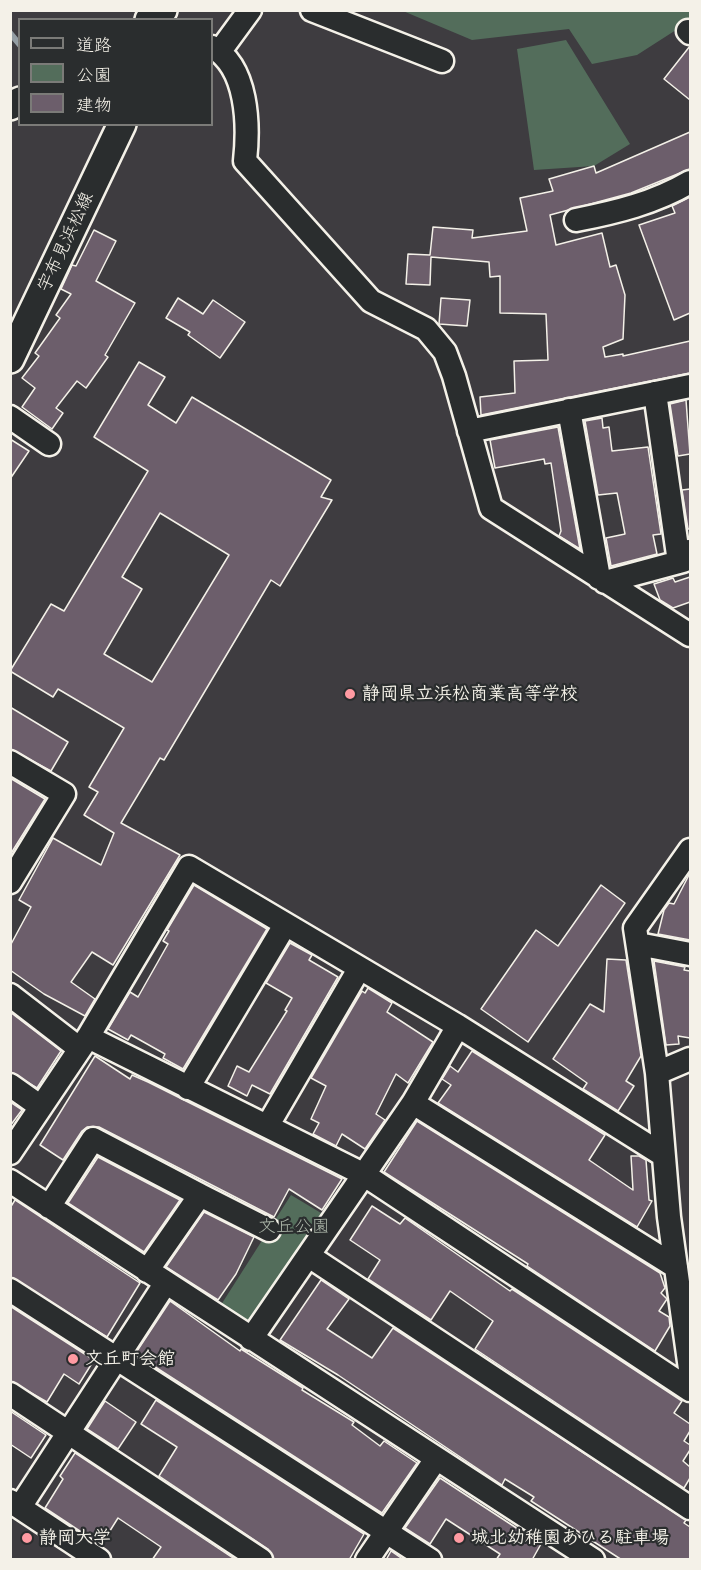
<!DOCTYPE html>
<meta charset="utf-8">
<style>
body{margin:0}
#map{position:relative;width:701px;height:1570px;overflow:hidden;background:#3e3c40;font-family:"Patrick Hand","Klee One",sans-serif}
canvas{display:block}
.frame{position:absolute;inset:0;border:12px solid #f4f1e8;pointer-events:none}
.legend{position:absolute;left:18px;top:18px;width:195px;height:108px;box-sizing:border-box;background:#2a2d2e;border:2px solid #7b7b78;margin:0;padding:8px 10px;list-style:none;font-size:18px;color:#f4f1e8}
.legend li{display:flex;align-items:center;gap:12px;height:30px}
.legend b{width:30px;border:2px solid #7b7b78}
</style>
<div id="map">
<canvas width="701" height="1570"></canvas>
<div class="frame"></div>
<ul class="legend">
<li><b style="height:8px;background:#2a2d2e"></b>道路</li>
<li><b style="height:16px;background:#536d5b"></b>公園</li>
<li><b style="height:16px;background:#6c5e6b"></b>建物</li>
</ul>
</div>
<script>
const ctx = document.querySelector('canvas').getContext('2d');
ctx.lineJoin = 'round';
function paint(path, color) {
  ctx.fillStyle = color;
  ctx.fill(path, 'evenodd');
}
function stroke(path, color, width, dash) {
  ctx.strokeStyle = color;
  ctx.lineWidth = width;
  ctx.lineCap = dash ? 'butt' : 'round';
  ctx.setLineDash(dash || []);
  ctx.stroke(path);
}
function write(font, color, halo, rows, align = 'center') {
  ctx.font = font + ' "Patrick Hand","Klee One",sans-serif';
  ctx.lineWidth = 4.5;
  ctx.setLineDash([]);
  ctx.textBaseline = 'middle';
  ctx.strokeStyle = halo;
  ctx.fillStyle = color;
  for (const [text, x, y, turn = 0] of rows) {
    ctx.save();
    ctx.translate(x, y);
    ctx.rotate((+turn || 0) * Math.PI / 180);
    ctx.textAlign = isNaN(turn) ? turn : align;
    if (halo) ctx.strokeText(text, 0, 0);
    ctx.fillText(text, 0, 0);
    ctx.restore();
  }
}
paint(new Path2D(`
 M690,10V21L637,55L592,64L569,29L472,40L403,11Z
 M566,40L630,144L594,166L534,170L517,49Z
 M291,1195L326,1216L253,1327L219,1308Z`), '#536d5b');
stroke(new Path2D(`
 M10,33L20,45`), '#949ea4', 6);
const building = new Path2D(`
 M690,46V100L664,79Z
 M690,132V169L631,193L550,215L556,245L602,233L610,267L616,265L625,295L623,339L603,347L605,357L623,354V356L690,341V373L481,415L480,397L515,393L514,361L548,360L546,314L500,313V276L490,277L489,262L431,257L430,285L406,284L408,254L430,255L433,227L473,230L472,238L527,231L520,198L553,191L549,179L594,166L596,173Z
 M690,197V313L674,320L639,225L675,213L672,206Z
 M94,230L116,241L96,281L135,303L105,355L108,357L86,388L77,381L56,408L63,413L52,429L22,407L35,388L22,378L39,356L35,353L60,318L56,315L71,294L61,289L72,265L76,266Z
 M178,298L203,314L213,300L245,322L220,358L188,335L190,332L166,318Z
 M441,298L470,300L467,326L439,324Z
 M139,362L165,377L148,405L176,423L192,397L331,480L321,497L332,500L280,586L271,580L164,760L160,758L121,823L180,855L113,965L92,952L71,982L95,999L85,1016L44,994L10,970V946L31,907L19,900L53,838L101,865L114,833L84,815L98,792L89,787L124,728L58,689L53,697L10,671L51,604L64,611L148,471L94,437ZM160,513L229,555L152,682L104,654L142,589L122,577Z
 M686,400L690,454L678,456L670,404Z
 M602,418L603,428L609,427L612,451L648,447L661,534L653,535L657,554L611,566L606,538L625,534L617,493L598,495L585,421Z
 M558,427L580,549L559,536L561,531L551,463L545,464L544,459L495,468L490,440Z
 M10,439L29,451L10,479Z
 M690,489V529H688L682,490Z
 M690,577V602L673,608L660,600L654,584L673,578L675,582Z
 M10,707L68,742L51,771L10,749Z
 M10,778L45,799L10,855Z
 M690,873V940L658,934L664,910L669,903L674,904Z
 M194,885L267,929L183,1069L163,1058L165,1054L131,1035L128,1040L108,1029L130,992L138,997L168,944L163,941L169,931L167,930Z
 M601,885L625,903L528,1042L481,1009L536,930L558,946Z
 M290,943L312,955L309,960L338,977L270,1094L252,1085L247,1096L228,1086L237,1066L249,1072L287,1011L285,1010L292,998L266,983Z
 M607,959L626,960L641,1056L626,1081L634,1086L618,1111L583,1089L587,1083L553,1059L590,1004L604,1012Z
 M654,961L685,967L684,970L690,971V1038L678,1036L679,1044L666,1045Z
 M368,988L392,1003L387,1012L433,1042L408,1083L396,1074L376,1114L385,1120L365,1149L342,1134L336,1146L313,1134L319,1123L311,1119L326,1086L311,1078L362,991L365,993Z
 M10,1012L61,1051L37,1088L10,1072Z
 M472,1051L605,1135L589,1160L633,1190L631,1156H639L646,1160L649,1200L652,1201L637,1227L438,1103L451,1085L442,1079L450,1066L458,1072Z
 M95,1056L130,1079L132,1075L148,1082L342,1179L322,1210L289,1189L274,1217L99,1127H87L82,1131L63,1160L40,1145Z
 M10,1102L22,1110L10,1126Z
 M417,1121L660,1273L665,1288L661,1293L667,1299L659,1311L669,1317L670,1326L655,1351L527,1266L528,1264L384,1172Z
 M98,1157L180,1200L144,1252L68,1203Z
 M15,1200L140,1283L107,1337L10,1277V1208Z
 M372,1206L400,1224L405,1218L510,1291L512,1289L682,1401L674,1413L690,1424V1431L684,1441L690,1445V1450L683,1461L690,1467V1478L684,1488L475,1349L493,1321L450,1291L431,1320L368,1279L380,1260L350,1240Z
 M204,1212L254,1237L236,1274L218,1300L166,1267Z
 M321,1280L349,1299L327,1329L372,1358L393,1328L686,1520L684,1523L690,1527V1560H622L531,1501L534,1497L505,1479L502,1485L338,1375L280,1340Z
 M170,1301L240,1351L241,1349L303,1388L302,1390L354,1422L352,1425L380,1446L384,1441L417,1463L382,1513L135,1354Z
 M10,1306L94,1360L79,1384L64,1374L47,1402L10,1381Z
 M156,1400L364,1534L349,1560H274L268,1549L159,1476L177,1447L141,1424Z
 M105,1401L136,1422L118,1449L87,1429Z
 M10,1411L46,1435L31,1458L10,1444Z
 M75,1453L236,1560H152L161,1547L118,1518L101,1545L45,1508L63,1479L60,1476Z
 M440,1478L541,1544L532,1560H496L500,1554L446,1519L430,1544L405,1528Z
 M391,1551L404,1560H386Z`);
paint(building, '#6c5e6b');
stroke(building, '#f4f1e8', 1.5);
const minor = new Path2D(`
 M312,10L442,61
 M688,31L690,33
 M212,47C248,67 249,125 245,161L371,301L426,329L445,352L454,376L491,508L690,635
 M220,51L250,10
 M576,220C617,212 654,203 690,182
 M655,393L679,562
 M569,410L599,578
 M10,417L49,444
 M469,431L690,386
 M605,582L683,561L688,551
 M10,762L64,794L10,882
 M638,944L690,954
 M10,995L80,1049
 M88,1037L363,1174L690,1390
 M690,1059L657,1073L669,1217L690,1369
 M657,1073L635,928L690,850
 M10,1085L41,1107
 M188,1088L285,925
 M413,1103L676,1267
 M268,1125L359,969
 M10,1153L88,1037L189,867L458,1026L663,1155
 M10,1181L593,1560
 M200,1195L269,1230
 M49,1207L93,1139L200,1195L147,1271
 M309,1256L690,1508
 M10,1290L430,1560
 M251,1339L413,1103L458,1026
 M10,1394L261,1560
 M10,1501L99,1560
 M20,1507L165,1284
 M367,1560L436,1459`);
const major = new Path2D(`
 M149,20L163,10
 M10,106L20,101
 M10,359L122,124`);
stroke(minor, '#f4f1e8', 27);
stroke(major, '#f4f1e8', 32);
stroke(minor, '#2a2d2e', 22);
stroke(major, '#2a2d2e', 27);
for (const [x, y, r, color] of [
 [350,694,6,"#ff9aa2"],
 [73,1359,6,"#ff9aa2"],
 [27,1538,6,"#ff9aa2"],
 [459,1538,6,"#ff9aa2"]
]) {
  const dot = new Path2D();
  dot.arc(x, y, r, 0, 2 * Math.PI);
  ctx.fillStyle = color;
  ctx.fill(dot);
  stroke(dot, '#2a2d2e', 2);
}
write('18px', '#f4f1e8', '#2a2d2e', [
 ["宇布見浜松線",66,242,-65]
]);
write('bold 18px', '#f4f1e8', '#2a2d2e', [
 ["静岡県立浜松商業高等学校",362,694],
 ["文丘町会館",85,1359],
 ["静岡大学",39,1538],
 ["城北幼稚園あひる駐車場",471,1538]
], 'left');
write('18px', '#acb6a9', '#2a2d2e', [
 ["文丘公園",294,1227]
]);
</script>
